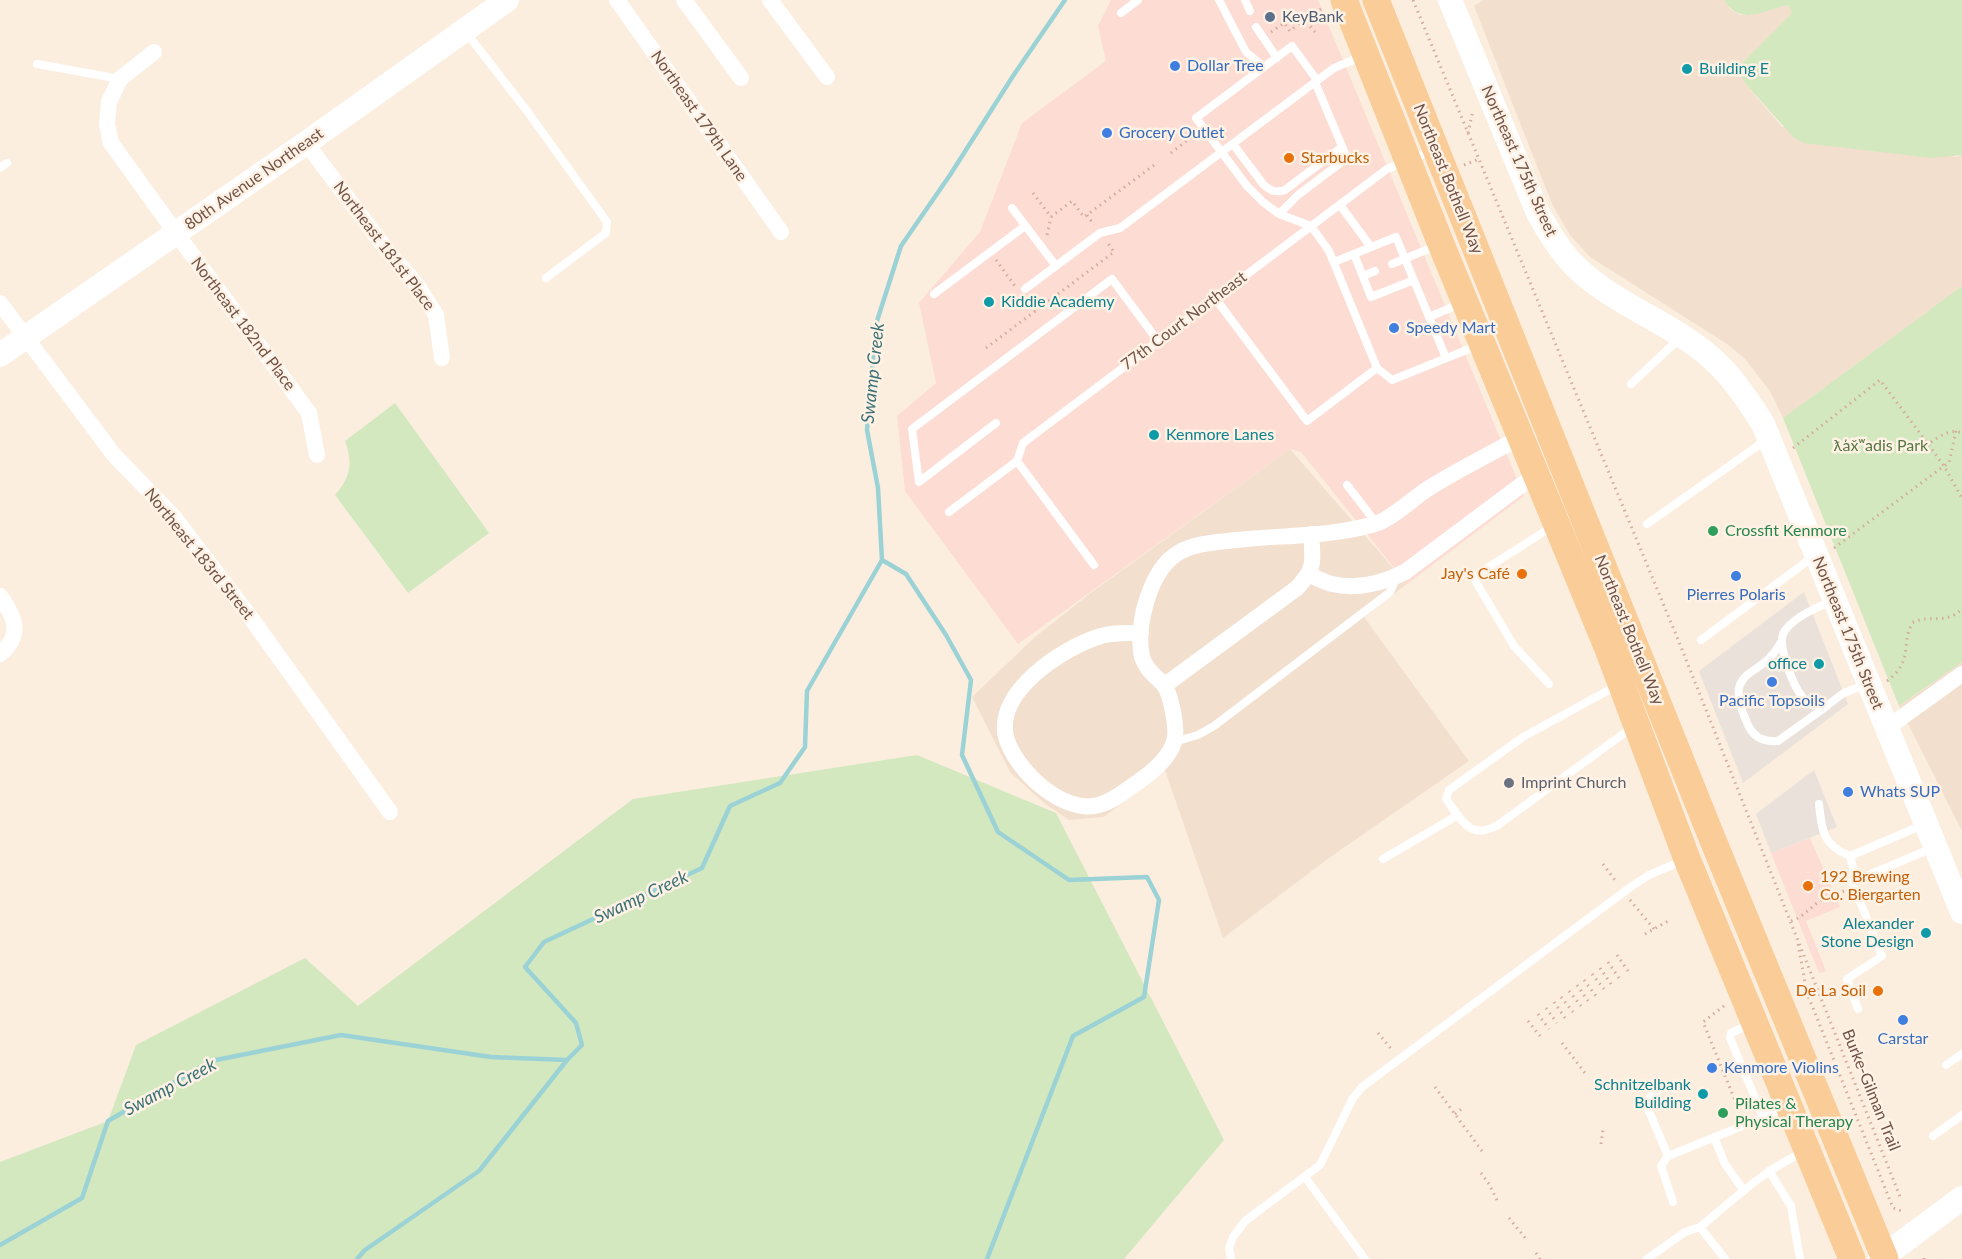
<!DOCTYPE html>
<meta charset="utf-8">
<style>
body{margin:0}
canvas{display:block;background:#fbeedf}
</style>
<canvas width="1962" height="1259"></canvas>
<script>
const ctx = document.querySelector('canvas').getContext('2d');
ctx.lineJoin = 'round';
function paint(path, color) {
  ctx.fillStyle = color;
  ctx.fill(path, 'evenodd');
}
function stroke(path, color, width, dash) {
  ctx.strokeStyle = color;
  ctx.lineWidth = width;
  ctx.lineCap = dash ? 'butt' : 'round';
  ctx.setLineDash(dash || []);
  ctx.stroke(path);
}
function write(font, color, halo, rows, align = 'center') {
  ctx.font = font + ' Lato,sans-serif';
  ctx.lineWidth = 5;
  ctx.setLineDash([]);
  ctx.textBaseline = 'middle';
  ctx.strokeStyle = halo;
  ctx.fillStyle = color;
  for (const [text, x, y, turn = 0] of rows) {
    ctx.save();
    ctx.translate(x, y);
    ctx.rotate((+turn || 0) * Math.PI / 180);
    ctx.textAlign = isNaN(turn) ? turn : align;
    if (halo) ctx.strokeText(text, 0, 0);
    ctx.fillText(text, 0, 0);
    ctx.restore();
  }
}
paint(new Path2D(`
 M1483,0H1724L1730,9L1740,15H1750L1788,5L1792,13L1738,67L1744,82L1782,127L1956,157L1962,155V286L1783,418L1770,391L1745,359L1727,344L1590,257L1570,235L1552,204L1474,6Z
 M1290,449L1407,584L1364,617L1469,761L1329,858L1223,938L1165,770L1104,817L1069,820L1044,803L1010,772L972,697L1035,637L1088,595Z
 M1962,662V831L1899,706Z`), '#f3dfce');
paint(new Path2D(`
 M1111,0H1318L1524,496L1407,584L1301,452L1290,449L1018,644L905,491L897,416L936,383L919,303L980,232L1022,123L1106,61L1098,26Z
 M1810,838L1840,907L1806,921L1826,971L1819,973L1771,853Z`), '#fcdcd3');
paint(new Path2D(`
 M1804,592L1848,704L1743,783L1699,671Z
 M1814,770L1837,827L1771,853L1756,814Z`), '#eae1db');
paint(new Path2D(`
 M1724,0H1962V155L1931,158L1804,143L1794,138L1744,82L1738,67L1792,13L1788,5C1764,10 1741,27 1724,0Z
 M1962,286V662L1899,706L1783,418Z
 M395,403L489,533L408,593L335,495C351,476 353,464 345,441Z
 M917,755L1056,813L1224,1140L1124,1259H0V1162L108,1121L136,1045L305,958L358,1006L633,799Z`), '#d3e8bf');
stroke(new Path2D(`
 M882,560L906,574L946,635L971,680L962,755L998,832L1069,880L1147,877L1159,900L1144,997L1073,1036L987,1259
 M0,1245L82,1198L108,1121L211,1061L341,1035L491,1057L567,1060L582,1045L576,1023L525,967L544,942L702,868L730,806L780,783L805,747L807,691L882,560L878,488L867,430L876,324L901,246L950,175L1013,76L1065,0
 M357,1259L365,1250L479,1171L567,1060`), '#9bd2d5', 4.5);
stroke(new Path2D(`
 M1413,0L1677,637L1901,1199
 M1306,21L1321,9
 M1271,32L1284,23L1290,31L1304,19L1315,32
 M1468,133L1473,110
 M1171,153L1194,135L1193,134
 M1464,165L1479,159
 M1033,193L1051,217L1072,201L1084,217L1157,163
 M1087,215L1094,225
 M1047,235L1051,217
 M996,260L1015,286
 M1027,301L1035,311
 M986,348L1114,252L1107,242
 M1956,431L1949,463L1944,466L1962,498
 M1793,448L1880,380L1928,444
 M1834,548L1944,466L1928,444C1938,438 1949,428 1962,433
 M1887,681C1914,660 1900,649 1912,623C1931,613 1944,626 1962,609
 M1603,864L1617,883
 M1630,900L1654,929
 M1791,921C1804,917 1809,908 1820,901C1827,896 1836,894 1844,891
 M1645,934L1670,920
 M1798,944L1807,993L1893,1208L1905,1212
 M1617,955L1628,971
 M1608,962L1619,978
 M1600,968L1611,984
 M1592,974L1604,989
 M1584,980L1596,996
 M1577,985L1588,1001
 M1569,991L1581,1006
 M1561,997L1573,1012
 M1554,1002L1565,1018
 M1724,1006L1703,1022L1741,1115
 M1546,1008L1557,1023
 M1538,1014L1549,1029
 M1528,1021L1540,1036
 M1378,1033L1392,1050
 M1562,1043L1585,1073
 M1435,1087L1482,1151
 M1455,1114L1463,1108
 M1601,1144L1603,1129
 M1481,1173L1489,1184L1499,1204
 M1509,1218L1526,1239
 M1536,1253L1540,1259
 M1924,1259V1258`), '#d4ac9c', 3, [1.5, 4.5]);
stroke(new Path2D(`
 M1219,0L1246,52L1264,67
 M1245,0L1250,11
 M1121,13L1138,0
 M1256,27L1277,58
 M465,31L527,111L607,222L606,233L546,278
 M37,64L120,79
 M1317,80L1292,46L1196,118L1247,186L1263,202L1279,214L1311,226L1329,251L1377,368L1392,380L1479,345
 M1233,144L1263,184C1270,191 1276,193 1285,190L1342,147
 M0,168L7,163
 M1340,205L1371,247
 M1012,208L1056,266
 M1279,214L1298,195L1347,158L1315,82
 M1354,254L1371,297L1414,280
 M1334,262L1396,237L1446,358
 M1392,264L1438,245
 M1363,276L1375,271
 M1025,289L1100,233L1120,228L1334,68L1363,56
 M934,294L1025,226
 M1215,298L1307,421L1377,368
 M1429,317L1462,303
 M1631,384L1681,337
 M996,423L919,482L912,429L1112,279L1158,341
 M1017,461L1094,565
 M1347,485L1377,524
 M949,512L1017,461L1023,443L1387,169L1432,151
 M1647,524L1766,440
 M1833,601C1817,607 1791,618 1783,634C1778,646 1793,685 1801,695C1805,702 1812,706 1820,706C1831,706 1835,698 1844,693C1851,690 1859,687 1866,685
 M1701,640L1814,556
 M1781,642C1761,682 1720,664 1748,725C1754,738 1764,742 1778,741L1827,706
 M1549,684L1514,646L1473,577L1553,526
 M1618,685L1523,737L1449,790L1446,799C1462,820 1469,841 1498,825L1634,726
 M1174,742L1198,735L1214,726L1390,592L1397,577
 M1819,804C1822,832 1823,845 1850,856
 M1383,859L1458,815
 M1856,880L1850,856L1925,824
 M1858,1009L1847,979L1882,956L1852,882L1935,847
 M1751,1024L1731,1033L1730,1038L1763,1117
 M1946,1065L1962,1054
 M1661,1088L1650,1097L1648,1109L1668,1156L1661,1166L1673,1202
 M1933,1136L1962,1115
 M1714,1137L1725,1164L1744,1191
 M1668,1156L1787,1108
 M1769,1171L1791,1206L1800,1259
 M1305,1177L1365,1259
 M1231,1259L1229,1248L1233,1237L1245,1221L1320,1165L1353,1098L1362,1087L1632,886L1649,875L1684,860
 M1647,1259L1685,1232L1700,1227
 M1725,1259L1700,1227C1733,1200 1765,1169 1804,1152`), '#fff', 8);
stroke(new Path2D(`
 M617,0L781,232
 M684,0L741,78
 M770,0L827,77
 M154,52L120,79L109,102L107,124L111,143L176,233L309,413L317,455
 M306,143L389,253L417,285L436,315L442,358
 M0,303L114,455L174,517L251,618L390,812
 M1310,575C1317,578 1324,582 1332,584C1356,590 1383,583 1405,572L1536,474
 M0,596C15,617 23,635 0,654
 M1141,633C1128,633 1113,632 1101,636C1064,647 995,691 1006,737C1015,770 1063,815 1099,805C1114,801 1126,790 1138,782C1151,773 1169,758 1174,742C1178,730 1171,693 1163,684C1155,675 1146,670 1142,657C1135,626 1150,570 1178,553C1195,543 1217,542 1236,540C1282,535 1330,537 1375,524C1392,519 1413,498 1429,488C1458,470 1490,454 1521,437
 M1165,685L1297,588C1316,568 1313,560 1311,534
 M1887,728L1962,674`), '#fff', 16);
stroke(new Path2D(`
 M1450,0L1538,213C1549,232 1559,250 1575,266C1616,307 1678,324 1719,365C1737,383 1750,403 1763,424L1962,912
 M0,355L306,143L507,0
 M1880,1259L1962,1198`), '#fff', 24);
stroke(new Path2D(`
 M1344,0L1441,244L1608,649L1687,859L1852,1259
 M1376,0L1710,833L1885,1259`), '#facd98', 27);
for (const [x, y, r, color] of [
 [1270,17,6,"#5c6f8a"],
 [1175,66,6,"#3f7fe0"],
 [1687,69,6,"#0f9aa8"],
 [1107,133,6,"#3f7fe0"],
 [1289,158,6,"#e8710a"],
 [989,302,6,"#0f9aa8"],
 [1394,328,6,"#3f7fe0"],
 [1154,435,6,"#0f9aa8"],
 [1713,531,6,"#2e9e5b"],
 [1522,574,6,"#e8710a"],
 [1736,576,6,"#3f7fe0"],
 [1819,664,6,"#0f9aa8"],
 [1772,682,6,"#3f7fe0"],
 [1509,783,6,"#6b7280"],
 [1848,792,6,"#3f7fe0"],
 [1808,886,6,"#e8710a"],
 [1926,933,6,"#0f9aa8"],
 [1878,991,6,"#e8710a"],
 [1903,1020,6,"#3f7fe0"],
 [1712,1068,6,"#3f7fe0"],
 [1703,1094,6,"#0f9aa8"],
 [1723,1113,6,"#2e9e5b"]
]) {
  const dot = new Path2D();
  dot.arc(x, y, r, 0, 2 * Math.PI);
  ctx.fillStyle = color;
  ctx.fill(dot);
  stroke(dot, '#fff2e5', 2);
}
write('16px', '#4e5e75', '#fff2e5', [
 ["KeyBank",1282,17]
], 'left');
write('16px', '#366cbe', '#fff2e5', [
 ["Dollar Tree",1187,66],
 ["Grocery Outlet",1119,133],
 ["Speedy Mart",1406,328],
 ["Pierres Polaris",1736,595,"center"],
 ["Pacific Topsoils",1772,701,"center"],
 ["Whats SUP",1860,792],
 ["Carstar",1903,1039,"center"],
 ["Kenmore Violins",1724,1068]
], 'left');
write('16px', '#0d838f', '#fff2e5', [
 ["Building E",1699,69],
 ["Kiddie Academy",1001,302],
 ["Kenmore Lanes",1166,435],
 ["office",1807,664,"right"],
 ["Alexander",1914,924,"right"],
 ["Stone Design",1914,942,"right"],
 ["Schnitzelbank",1691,1085,"right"],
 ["Building",1691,1103,"right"]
], 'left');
write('16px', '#715348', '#fff2e5', [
 ["Northeast 179th Lane",699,116,55],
 ["Northeast 175th Street",1519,161,66],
 ["80th Avenue Northeast",254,179,-35],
 ["Northeast Bothell Way",1448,179,68],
 ["Northeast 181st Place",384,246,53],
 ["77th Court Northeast",1184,321,-37],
 ["Northeast 182nd Place",243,324,53],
 ["Northeast 183rd Street",199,554,51],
 ["Northeast Bothell Way",1629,630,68],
 ["Northeast 175th Street",1848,633,68],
 ["Burke-Gilman Trail",1871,1090,68]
]);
write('16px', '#c56008', '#fff2e5', [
 ["Starbucks",1301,158],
 ["Jay's Café",1510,574,"right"],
 ["192 Brewing",1820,877],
 ["Co. Biergarten",1820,895],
 ["De La Soil",1866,991,"right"]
], 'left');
write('16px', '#557741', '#fff2e5', [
 ["ƛ̕ax̌ʷadis Park",1881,446]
]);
write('16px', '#27864d', '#fff2e5', [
 ["Crossfit Kenmore",1725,531],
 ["Pilates &",1735,1104],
 ["Physical Therapy",1735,1122]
], 'left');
write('16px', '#5b616d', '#fff2e5', [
 ["Imprint Church",1521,783]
], 'left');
write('italic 18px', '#3c7277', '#fff2e5', [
 ["Swamp Creek",873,373,-84],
 ["Swamp Creek",641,897,-25],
 ["Swamp Creek",170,1087,-28]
]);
</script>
